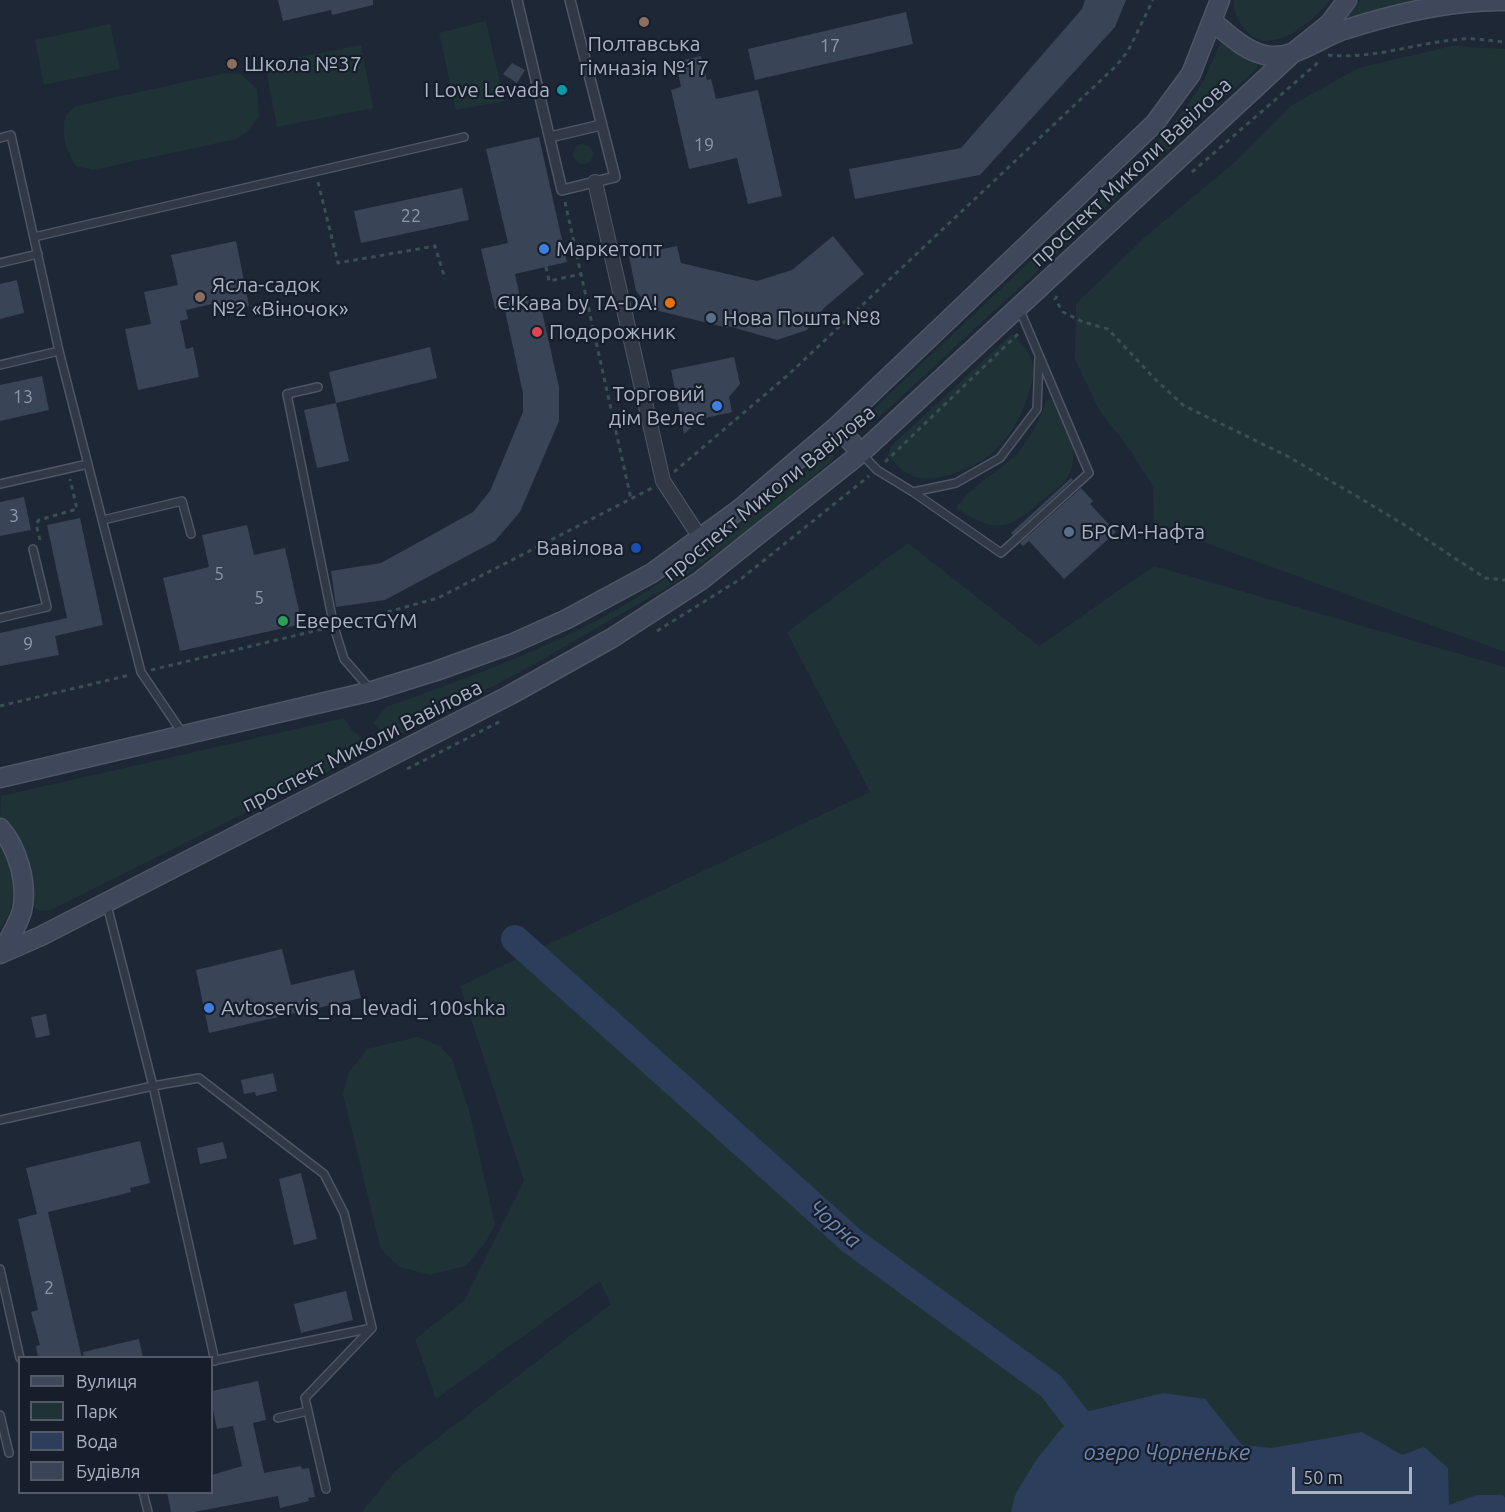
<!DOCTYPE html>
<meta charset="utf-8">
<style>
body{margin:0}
#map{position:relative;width:1505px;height:1512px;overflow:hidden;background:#1d2736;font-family:Ubuntu,sans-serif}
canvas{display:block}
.legend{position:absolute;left:18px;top:1356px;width:195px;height:138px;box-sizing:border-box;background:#171e2b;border:2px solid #525a68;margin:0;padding:8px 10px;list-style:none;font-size:18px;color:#aab3c4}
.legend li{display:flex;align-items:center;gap:12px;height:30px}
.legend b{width:30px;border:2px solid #525a68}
.scale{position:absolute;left:1292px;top:1467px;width:120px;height:27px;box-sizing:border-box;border:3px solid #aab3c4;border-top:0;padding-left:8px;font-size:18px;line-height:21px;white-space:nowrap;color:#aab3c4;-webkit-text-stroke:4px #171e2b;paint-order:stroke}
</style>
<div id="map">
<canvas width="1505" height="1512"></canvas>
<ul class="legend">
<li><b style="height:8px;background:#3f475a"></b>Вулиця</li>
<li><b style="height:16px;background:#1f3337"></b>Парк</li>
<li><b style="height:16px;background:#2d3e5d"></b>Вода</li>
<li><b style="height:16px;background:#394457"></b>Будівля</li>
</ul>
<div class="scale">50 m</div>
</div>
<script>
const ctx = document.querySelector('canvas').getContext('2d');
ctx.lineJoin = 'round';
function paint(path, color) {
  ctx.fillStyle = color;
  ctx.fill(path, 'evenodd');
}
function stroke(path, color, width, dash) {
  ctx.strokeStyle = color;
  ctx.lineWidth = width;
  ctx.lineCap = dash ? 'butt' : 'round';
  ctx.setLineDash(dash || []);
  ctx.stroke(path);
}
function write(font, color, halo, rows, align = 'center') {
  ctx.font = font + ' Ubuntu,sans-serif';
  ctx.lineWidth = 4.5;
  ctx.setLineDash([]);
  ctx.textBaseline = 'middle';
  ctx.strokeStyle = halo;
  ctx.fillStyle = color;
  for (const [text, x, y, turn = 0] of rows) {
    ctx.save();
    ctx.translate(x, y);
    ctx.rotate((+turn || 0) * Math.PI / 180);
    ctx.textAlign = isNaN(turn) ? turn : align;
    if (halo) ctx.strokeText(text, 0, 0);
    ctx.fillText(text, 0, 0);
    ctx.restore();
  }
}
paint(new Path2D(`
 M1234,0H1330C1312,23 1267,62 1242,26C1236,17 1233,11 1234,0Z
 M1360,0H1429L1392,7L1337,25Z
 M486,21L504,101L456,110L439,33Z
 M110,24L120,69L44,85L35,40Z
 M1224,41L1258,61L1257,68L877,419L870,421L868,418L879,404L1169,130L1203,82L1220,44Z
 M361,45L373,108L277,127L265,64Z
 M1452,46L1505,49V652L1154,524L1153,487L1131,451L1099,410L1075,359L1076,304L1144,238L1236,161L1292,105L1358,68Z
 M226,73L241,74L257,89L259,117L246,133L236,139L93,170L76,166C65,150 62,135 65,116L76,106Z
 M573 154a10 10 0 1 1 20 0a10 10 0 1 1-20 0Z
 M1012,334C1020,342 1031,352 1033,364C1034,375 1032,385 1028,395C1017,433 991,463 952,474C942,476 932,480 921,478C906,476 897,466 888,455L891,446Z
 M1049,399L1055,401C1064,421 1078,444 1072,467C1069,481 1056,490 1045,498C1009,529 998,536 956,508C970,487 991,477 1009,461C1028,444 1038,424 1046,401Z
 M827,455H833L834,459L747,531L675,583L522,671L389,740L373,723L386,707C466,678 547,650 621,607C695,564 760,507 827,455Z
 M908,543L1039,646L1154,566L1505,667V1512H362L395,1471L611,1304L600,1281L436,1399L415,1339L464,1301L524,1181L460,986L870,792L787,632Z
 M344,718L351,729L371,747L369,751L51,910L40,911L32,905C30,864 32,848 0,817L1,796Z
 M0,844C13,860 17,889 11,908C9,916 4,923 0,930Z
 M417,1037L440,1046L452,1059L469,1110L495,1224L487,1240L466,1266L430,1275L400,1267L381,1250L343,1094L348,1074L367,1049Z`), '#1f3337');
paint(new Path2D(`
 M1163,1393L1205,1399L1242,1445L1272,1448L1362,1432L1402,1455L1424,1447L1448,1468L1449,1505L1477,1495H1503L1505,1498V1512H1011L1016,1493L1037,1459L1061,1429L1078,1414Z`), '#2d3e5d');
stroke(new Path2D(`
 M515,939L852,1241L1051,1386L1097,1446`), '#2d3e5d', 28);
paint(new Path2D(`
 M278,0H373V5L332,15L331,10L283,21Z
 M1085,0H1126L1115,27L980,175L855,199L849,169L961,148L1082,9Z
 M906,12L913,44L755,80L748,49Z
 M701,56L707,80L711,79L716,99L758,90L782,196L748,204L737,158L689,169L671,90L681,87L676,62Z
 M512,63L525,70L517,83L503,74Z
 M539,137L567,262L515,274L521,302L539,298L559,387V421L520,512L495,541L385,600L336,607L331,571L381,563L473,512L490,491L523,412V393L504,306L495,309L481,249L508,243L486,149Z
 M462,188L469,220L361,243L354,211Z
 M833,236L864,274L824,308L807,330L777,340L728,326V328L651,309L636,291L629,256L677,246L681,263L757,281L792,270Z
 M236,241L249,306L219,313L217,303L186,310L188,319L180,321L186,349L193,347L199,377L138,390L125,329L151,324L144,292L178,285L171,255Z
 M17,280L24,313L0,319V284Z
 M430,347L437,378L336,403L329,372Z
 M734,357L740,384L729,397L732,412L701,419L684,434L671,370Z
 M42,376L49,410L0,421V385Z
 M336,403L349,461L317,468L304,410Z
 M1071,478L1073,480L1013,535L1011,533Z
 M1081,488L1093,501L1090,504L1116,532L1064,579L1029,541L1023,546L1020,543Z
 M24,497L31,530L0,536V502Z
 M80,518L103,625L55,636L59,655L0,666V633L67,618L47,525Z
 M247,525L254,555L285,548L302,624L180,651L163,578L209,567L202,535Z
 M282,949L291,985L354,970L361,998L209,1033L196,970Z
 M46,1014L50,1035L36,1038L31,1017Z
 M273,1073L277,1091L256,1096L255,1092L244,1094L241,1080Z
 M140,1141L150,1183L130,1188L131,1192L120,1195L48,1212L82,1358H38L36,1346L40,1345L31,1312L38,1310L18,1219L37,1214L26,1168Z
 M223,1142L227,1158L200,1164L197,1148Z
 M301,1173L317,1239L294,1245L279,1179Z
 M346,1291L353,1320L301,1333L294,1304Z
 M139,1339L143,1358H84L83,1352Z
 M258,1381L266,1420L253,1423L264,1473L301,1466L302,1469L309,1468L315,1497L308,1498L309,1501L280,1508L278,1496L194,1512H171L167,1492H212V1475L242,1466L233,1426L217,1429L212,1405V1391Z`), '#394457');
const service = new Path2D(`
 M0,138L11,135L59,351L141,672L183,734
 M34,237L464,137
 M0,263L38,254
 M0,365L59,351
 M318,387L287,394L334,627L344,659L370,689
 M861,453L877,470L913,492L1001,553L1089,473L1019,308
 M0,484L88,464
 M913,492L956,483L1000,458L1037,409L1039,358
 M103,520L182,501L191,534
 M0,618L47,607L33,549
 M107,905L153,1086L215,1361
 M0,1120L153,1086L199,1078L324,1174L344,1213L372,1328L212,1361
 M0,1269L20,1358
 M0,1415L9,1453
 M278,1418L308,1411
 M326,1489L305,1398L372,1328
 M143,1492L148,1512`);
const pedestrian = new Path2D(`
 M517,0L562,190L615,177L570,0
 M550,137L601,125`);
const minor = new Path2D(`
 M595,182L663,481L701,539`);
const secondary = new Path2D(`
 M1212,21C1229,35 1247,53 1270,56C1298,58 1322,36 1347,29C1397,13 1452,0 1505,1
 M837,426L861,453
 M0,778L372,691L436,671L511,644L567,619L652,573L741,508L837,426L1155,123L1191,74L1220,0
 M0,828C18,848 28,884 22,911C18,925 8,940 2,953
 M0,954L41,936L510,695L612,638L700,581L861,453L1294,52L1329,24L1347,0`);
stroke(service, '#4e5665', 10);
stroke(pedestrian, '#4e5665', 12);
stroke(minor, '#4e5665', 16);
stroke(secondary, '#4e5665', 21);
stroke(new Path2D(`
 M1328,55C1373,60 1418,42 1463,39C1477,38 1491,41 1505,42
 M1192,172L1321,60
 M318,182L338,263L435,246L445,279
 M565,202L631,499
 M546,267L549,281L581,274
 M1057,296L1055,299L1063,312L1083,322L1108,329L1154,378L1183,405L1289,457L1353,494L1403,524L1485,578L1505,580
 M885,462L1019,333
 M674,472L788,375L1116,66L1128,51L1153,0
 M40,540L36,524L39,520L77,509L70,479
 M344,624L438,598L652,488
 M657,631L742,578L869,476
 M151,670L323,629
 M0,706L130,675
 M407,769L503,720`), '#3a4f52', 3, [4.5, 4.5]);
stroke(service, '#313947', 7);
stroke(pedestrian, '#313947', 9);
stroke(minor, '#313947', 14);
stroke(secondary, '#3f475a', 18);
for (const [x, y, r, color] of [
 [644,22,6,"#8d6e63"],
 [232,64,6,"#8d6e63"],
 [562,90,6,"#0f9aa8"],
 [544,249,6,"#3f7fe0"],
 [200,297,6,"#8d6e63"],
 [670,303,6,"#e8710a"],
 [711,318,6,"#5c6f8a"],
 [537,332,6,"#e0444e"],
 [717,406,6,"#3f7fe0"],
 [1069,532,6,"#5c6f8a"],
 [636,548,6,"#1a4fb4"],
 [283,621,6,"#2e9e5b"],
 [209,1008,6,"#3f7fe0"]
]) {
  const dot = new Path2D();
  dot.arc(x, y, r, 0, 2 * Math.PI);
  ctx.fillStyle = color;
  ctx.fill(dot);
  stroke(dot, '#171e2b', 2);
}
write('18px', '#8e97a9', null, [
 ["17",830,46],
 ["19",704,145],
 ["22",411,216],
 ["13",23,397],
 ["3",14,516],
 ["5",219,574],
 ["5",259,598],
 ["9",28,644],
 ["2",49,1288]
]);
write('21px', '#aab3c4', '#171e2b', [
 ["Полтавська",644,44,"center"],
 ["гімназія №17",644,68,"center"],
 ["Школа №37",244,64],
 ["I Love Levada",550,90,"right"],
 ["Маркетопт",556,249],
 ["Ясла-садок",212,285],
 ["№2 «Віночок»",212,309],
 ["Є!Кава by TA-DA!",658,303,"right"],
 ["Нова Пошта №8",723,318],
 ["Подорожник",549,332],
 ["Торговий",705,394,"right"],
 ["дім Велес",705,418,"right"],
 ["БРСМ-Нафта",1081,532],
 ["Вавілова",624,548,"right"],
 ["ЕверестGYM",295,621],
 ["Avtoservis_na_levadi_100shka",221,1008]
], 'left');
write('21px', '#aab3c4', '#171e2b', [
 ["проспект Миколи Вавілова",1131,172,-43],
 ["проспект Миколи Вавілова",769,493,-39],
 ["проспект Миколи Вавілова",362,746,-27]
]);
write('italic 22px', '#7087af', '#171e2b', [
 ["Чорна",835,1224,41],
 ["озеро Чорненьке",1167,1453]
]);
</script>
